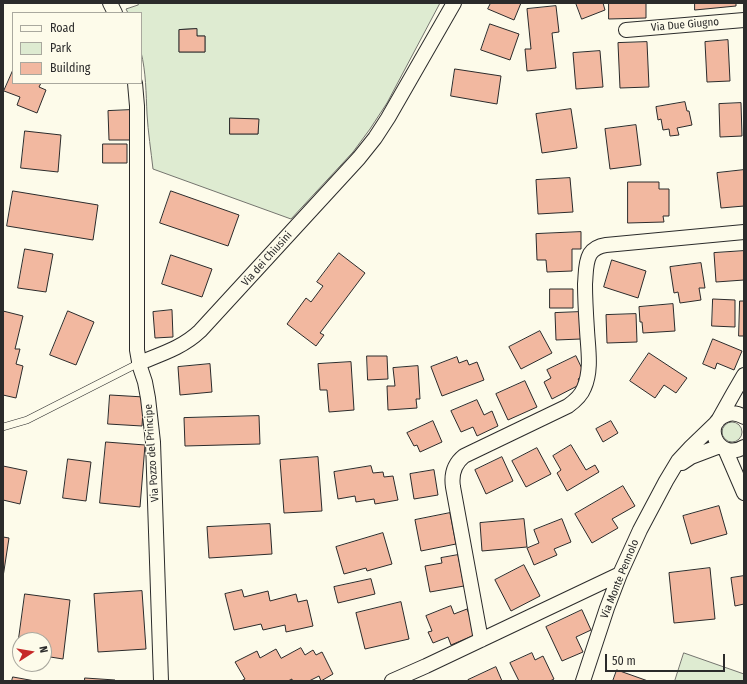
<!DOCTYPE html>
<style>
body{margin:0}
#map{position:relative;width:747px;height:684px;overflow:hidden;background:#fdfbea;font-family:"Fira Sans Condensed",sans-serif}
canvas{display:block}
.frame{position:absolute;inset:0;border:4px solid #2b2b2b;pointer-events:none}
.legend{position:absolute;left:12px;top:12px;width:130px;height:72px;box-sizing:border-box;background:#fdfbea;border:1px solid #a9a89e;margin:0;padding:5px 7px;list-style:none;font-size:12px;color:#2b2b2b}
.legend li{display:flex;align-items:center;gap:8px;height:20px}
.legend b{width:20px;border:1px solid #a9a89e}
.north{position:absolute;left:12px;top:632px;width:40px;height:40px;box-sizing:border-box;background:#fdfbea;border:1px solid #a9a89e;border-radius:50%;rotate:78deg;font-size:11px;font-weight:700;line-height:16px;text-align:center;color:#2b2b2b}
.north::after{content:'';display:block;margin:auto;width:14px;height:18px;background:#c62828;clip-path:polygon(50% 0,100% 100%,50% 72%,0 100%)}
.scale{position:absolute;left:605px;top:654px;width:120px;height:18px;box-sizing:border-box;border:2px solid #2b2b2b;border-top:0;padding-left:5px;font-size:12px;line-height:14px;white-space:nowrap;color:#2b2b2b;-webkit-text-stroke:3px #fdfbea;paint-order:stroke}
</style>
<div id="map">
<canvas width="747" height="684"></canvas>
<div class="frame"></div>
<ul class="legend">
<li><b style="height:5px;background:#fdfbea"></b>Road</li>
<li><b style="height:11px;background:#deebd1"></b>Park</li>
<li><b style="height:11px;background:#f2b8a0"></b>Building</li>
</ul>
<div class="north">N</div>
<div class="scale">50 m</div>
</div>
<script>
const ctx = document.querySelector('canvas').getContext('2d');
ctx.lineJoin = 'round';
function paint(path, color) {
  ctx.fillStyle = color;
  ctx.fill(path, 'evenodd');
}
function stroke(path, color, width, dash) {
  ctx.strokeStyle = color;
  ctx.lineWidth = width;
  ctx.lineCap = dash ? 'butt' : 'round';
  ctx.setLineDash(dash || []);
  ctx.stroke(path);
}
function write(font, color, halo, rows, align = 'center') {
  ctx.font = font + ' "Fira Sans Condensed",sans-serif';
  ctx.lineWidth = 3;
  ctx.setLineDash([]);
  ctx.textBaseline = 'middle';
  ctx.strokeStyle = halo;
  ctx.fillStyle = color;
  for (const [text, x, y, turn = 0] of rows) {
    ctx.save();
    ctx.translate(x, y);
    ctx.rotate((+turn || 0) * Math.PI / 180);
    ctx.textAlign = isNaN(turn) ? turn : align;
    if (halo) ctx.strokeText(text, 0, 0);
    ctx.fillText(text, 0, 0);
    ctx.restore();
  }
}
const green = new Path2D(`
 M138,3H440L387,103L370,129L353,152L291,219L153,169C151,151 148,132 147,114C146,93 146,72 141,52V13H128L126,9L138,5ZM196,29L197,36H205V52H179V30ZM230,119H258V134H230Z
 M722 432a10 10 0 1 1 20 0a10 10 0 1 1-20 0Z
 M684,653L744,674V681H675Z`);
paint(green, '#deebd1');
stroke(green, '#74746e', 1);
const building = new Path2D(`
 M491,3H521L514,20L488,9Z
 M576,3H603L605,10L582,19Z
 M609,3H646V18L609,19Z
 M695,3H736V6L695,10Z
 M556,6L559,32L552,33L556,68L527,71L525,49H531L527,9Z
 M490,24L519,34L510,60L481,50Z
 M197,29V36H205V52H179V30Z
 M728,40L730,81L707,82L705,42Z
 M647,42L649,87L620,88L618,43Z
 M600,51L603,87L576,89L573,53Z
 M455,69L501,76L497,104L451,96Z
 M13,70V83H41L39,87L46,90L37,113L17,105L20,97L4,91Z
 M685,102L687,111H689L692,125L677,128L679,135L670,136L669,129L663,130L661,119L658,120L656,107Z
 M741,103L742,136L720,137L719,104Z
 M571,109L577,148L542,153L536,114Z
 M131,110L132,140H109L108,111Z
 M230,118L259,119L258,134H230Z
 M636,125L641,165L610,169L605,129Z
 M25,131L61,135L58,172L21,168Z
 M103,144H127V163H103Z
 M744,170V206L721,208L717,173Z
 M570,178L573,212L538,214L536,180Z
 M628,182H659V189H669V216H663L664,222L628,223Z
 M13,191L98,205L93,240L7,226Z
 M171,191L239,215L228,246L160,223Z
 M581,232V249H572V271L547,272L546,260H537L536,234Z
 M25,249L53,254L46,292L18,288Z
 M744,251V280L716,282L714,253Z
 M339,253L365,273L320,333L324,335L316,346L287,324L306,298L311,302L323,286L317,282Z
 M171,255L212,269L202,297L162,284Z
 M612,260L646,271L638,298L604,287Z
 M701,263L705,288H699L701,300L680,303L678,292L674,293L670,267Z
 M550,289H573V308H550Z
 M713,299L735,300V327L712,326Z
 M740,301H744V336H739Z
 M673,304L675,331L643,333L642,322H640L639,307Z
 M172,310L173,337L155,338L153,312Z
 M3,311L23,316L15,349H20L16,364L23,366L16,398L3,395Z
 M68,311L94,322L76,365L50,355Z
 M580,312L581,339L556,340L555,313Z
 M636,314L637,342L607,343L606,315Z
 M540,331L552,353L521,369L509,347Z
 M713,339L742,351L734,370L717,363L715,369L703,364Z
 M649,353L687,378L676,393L664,385L655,398L630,381Z
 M367,356H387L388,379L368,380Z
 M576,356L585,375L578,379L581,384L552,399L544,382L551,378L547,370Z
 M457,357L459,363L467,360L469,365L477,362L484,380L442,396L431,367Z
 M351,362L354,410L329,412L327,390H320L318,364Z
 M210,364L212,392L180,395L178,367Z
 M418,366L420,399H416L417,408L388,410L387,386H395L393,368Z
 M525,381L537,407L508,420L496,394Z
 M110,395L144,397L142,426L108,424Z
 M477,400L484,415L492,411L498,426L477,436L473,427L461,432L451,411Z
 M259,416L260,444L185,446L184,418Z
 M433,421L442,442L420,452L417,445L414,446L407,433Z
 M611,421L618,433L603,442L596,429Z
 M106,442L145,445L140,507L100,503Z
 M571,445L586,470L595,465L599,472L567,491L557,473L561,470L553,456Z
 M537,448L551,474L526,487L512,461Z
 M318,457L322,511L284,513L280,460Z
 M502,457L513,481L486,494L475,470Z
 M68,459L91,462L86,501L63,498Z
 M3,466L27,471L20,504L3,500Z
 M371,466L373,473L383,472L384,477L393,476L398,500L375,504L374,499L356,502L355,496L338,499L334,472Z
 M434,470L438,495L414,499L410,474Z
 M623,486L635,506L612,519L618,528L592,543L575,514Z
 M719,506L727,534L691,544L683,516Z
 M450,513L456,544L421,551L415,520Z
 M524,519L527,547L482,551L480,523Z
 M562,519L571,542L554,549L557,555L534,565L527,548L539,543L534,530Z
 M270,524L272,554L209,558L207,527Z
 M383,533L392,564L367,571L366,568L344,574L336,547Z
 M3,537L9,538L3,577Z
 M458,555L464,586L430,592L425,566L442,563L441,558Z
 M524,565L540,596L511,611L495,580Z
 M710,568L715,619L674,623L669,573Z
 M744,576V604L735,606L731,578Z
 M371,579L375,594L338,603L334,587Z
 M242,590L244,597L268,591L270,601L296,594L298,602L307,600L313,626L286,632L285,625L263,630L261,624L234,630L225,594Z
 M142,591L146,649L98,652L94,594Z
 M25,594L70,600L63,659L44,656V640H20V653H17Z
 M401,602L409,639L365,649L356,613Z
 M451,606L454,614L467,609L477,634L451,645L448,637L433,643L428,632L432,631L426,616Z
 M582,610L591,630L576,637L583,652L562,661L546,627Z
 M301,648L305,655L313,650L316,655L322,652L333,674L321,681L319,676L309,681H292V679L288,681H241L245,679L235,662L257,651L260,658L276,649L281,658Z
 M532,653L535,660L543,656L554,679L550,681H519L510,663Z
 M496,667L502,681H468V680Z
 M617,670L648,681H613Z
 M13,677L35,681H12Z
 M85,678L115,680V681H85Z`);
paint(building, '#f2b8a0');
stroke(building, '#2b2b2b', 1);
const service = new Path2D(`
 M3,427L27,420L139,363`);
const minor = new Path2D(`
 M110,3L115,13
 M626,30L744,20
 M135,83L137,106V350L140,367L145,382L148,398L153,442L161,681
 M139,363C161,354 182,348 200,331L359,158L375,138L388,118L454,3
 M744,417C739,414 732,412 726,415C701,424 718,462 744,447
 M719,419L733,394L744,375
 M725,449L744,493
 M682,463L691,457L720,446
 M481,640L453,487C451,474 454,464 464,456L568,406C575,401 581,396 584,388C592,370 588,349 587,330C586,315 585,300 585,284C586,274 585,263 590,254C594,248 599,246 606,245L744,232
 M392,681L426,666L620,574
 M583,681L607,608L620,574L640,530L666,481L678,461L691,447L717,422`);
stroke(service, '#2b2b2b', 8);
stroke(minor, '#2b2b2b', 16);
stroke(service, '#fdfbea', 7);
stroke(minor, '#fdfbea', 14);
write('11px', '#2b2b2b', '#fdfbea', [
 ["Via Due Giugno",685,25,-5],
 ["Via dei Chiusini",267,259,-48],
 ["Via Pozzo del Principe",152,453,-94],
 ["Via Monte Pennolo",620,579,-68]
]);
</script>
